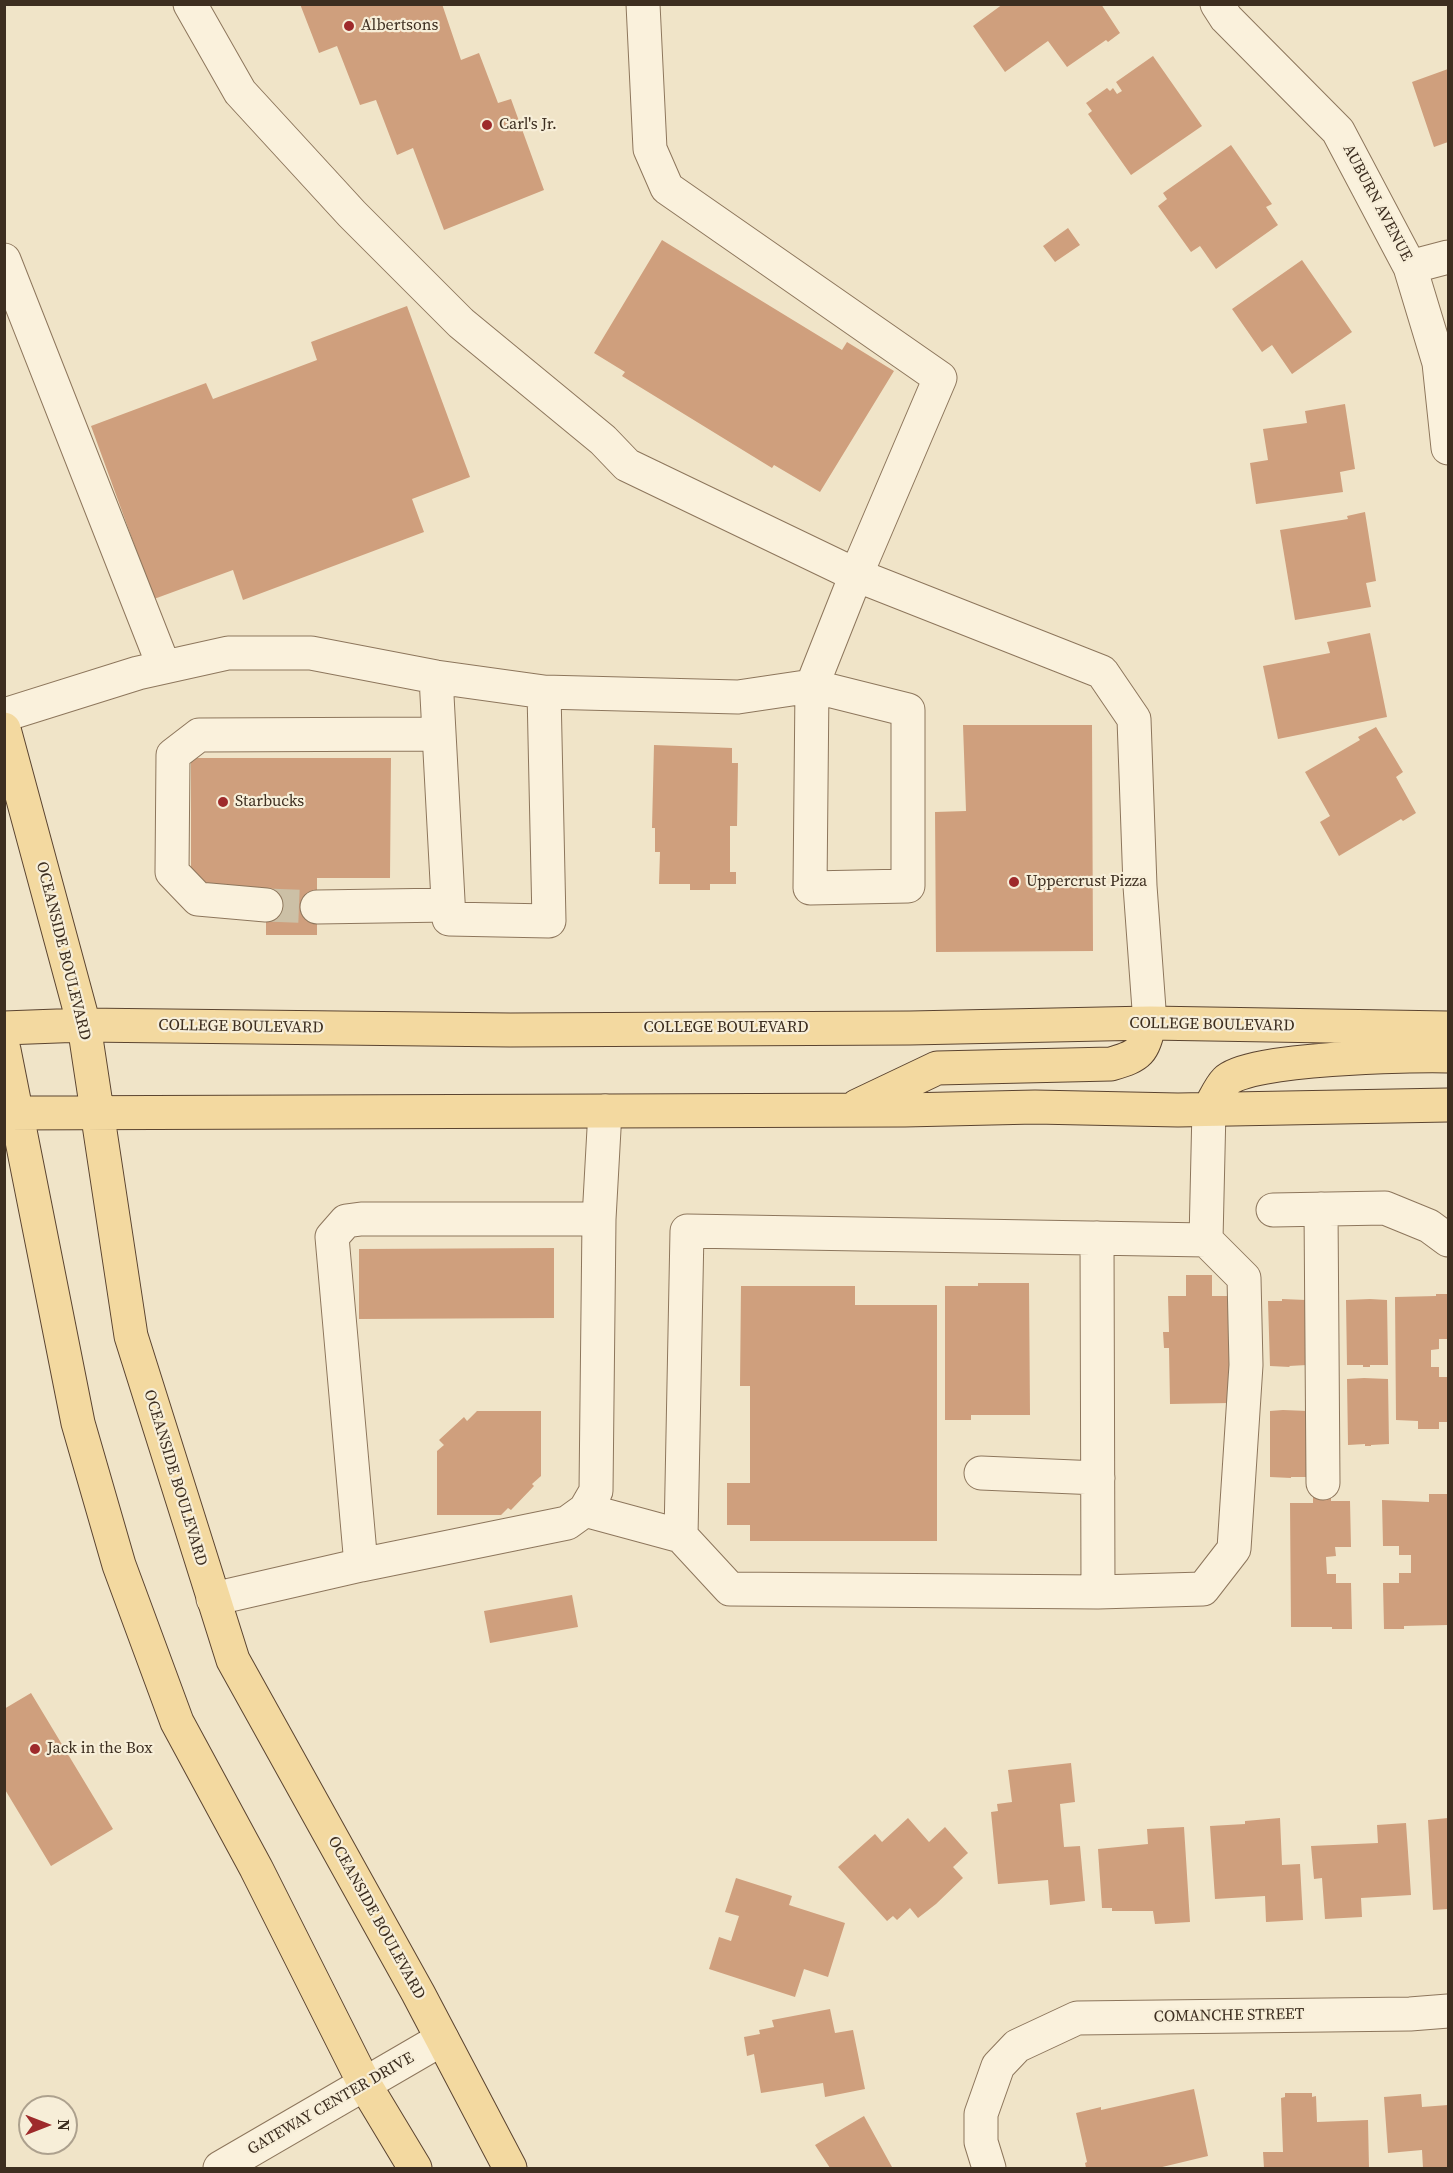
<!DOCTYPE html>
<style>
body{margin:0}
#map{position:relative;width:1453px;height:2173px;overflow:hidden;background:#f0e4c8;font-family:"Source Serif 4",serif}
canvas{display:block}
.frame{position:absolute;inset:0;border:6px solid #3d2e20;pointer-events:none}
.north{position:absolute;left:18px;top:2095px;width:60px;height:60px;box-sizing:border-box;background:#f7eed8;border:2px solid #ada18e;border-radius:50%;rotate:90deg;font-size:16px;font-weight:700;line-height:24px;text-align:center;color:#3d2e20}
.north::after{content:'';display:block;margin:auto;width:21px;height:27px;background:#9e2a2b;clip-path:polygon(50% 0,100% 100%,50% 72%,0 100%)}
</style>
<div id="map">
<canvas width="1453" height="2173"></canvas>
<div class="frame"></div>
<div class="north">N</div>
</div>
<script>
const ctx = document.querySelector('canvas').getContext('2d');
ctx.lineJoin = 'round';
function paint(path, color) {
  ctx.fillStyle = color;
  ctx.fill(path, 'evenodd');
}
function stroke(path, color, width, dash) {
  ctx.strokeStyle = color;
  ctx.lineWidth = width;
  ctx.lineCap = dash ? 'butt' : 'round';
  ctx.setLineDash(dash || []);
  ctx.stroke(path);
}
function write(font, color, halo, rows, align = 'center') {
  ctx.font = font + ' "Source Serif 4",serif';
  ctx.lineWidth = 4.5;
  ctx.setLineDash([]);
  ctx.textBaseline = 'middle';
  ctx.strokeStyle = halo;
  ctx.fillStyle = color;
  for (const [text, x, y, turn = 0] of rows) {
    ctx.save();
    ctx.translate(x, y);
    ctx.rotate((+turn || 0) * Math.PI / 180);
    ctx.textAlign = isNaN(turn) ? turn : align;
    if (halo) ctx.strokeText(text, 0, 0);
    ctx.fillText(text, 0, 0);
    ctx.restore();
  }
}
paint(new Path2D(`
 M300,4H442L461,60L479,53L498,103L511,99L544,190L444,230L413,148L397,155L376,100L360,105L337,46L319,53Z
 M1003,4H1101L1120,33L1108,42L1106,40L1067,67L1048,41L1005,72L973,26Z
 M1153,56L1202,126L1131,175L1088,114L1092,111L1086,103L1107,88L1110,91L1113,88L1117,94L1122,91L1116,82Z
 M1448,69V142L1434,147L1412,82Z
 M1231,145L1272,204L1266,207L1278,225L1216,269L1200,246L1191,252L1158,206L1167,199L1163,193Z
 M1068,228L1080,245L1055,262L1043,246Z
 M662,240L842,350L847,342L894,371L820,492L774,465L772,468L622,376L625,372L594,353Z
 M1302,260L1352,332L1292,374L1272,345L1262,352L1232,309Z
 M407,306L470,477L412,499L424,532L243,600L233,570L154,599L91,426L206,383L213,399L317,360L311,342Z
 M1345,404L1355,469L1340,472L1343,492L1256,504L1250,463L1268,460L1263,429L1307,423L1305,411Z
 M1365,512L1376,581L1366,583L1371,607L1295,620L1280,530L1348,519L1347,516Z
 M1370,633L1387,717L1278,739L1263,666L1330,653L1327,642Z
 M963,725H1092L1093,951L936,952L935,812L966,811Z
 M1376,727L1403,772L1396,777L1416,813L1403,821L1401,819L1339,856L1320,822L1330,816L1305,772L1360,740L1358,737Z
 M654,745L732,748V763H738L737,826H730V872H736V884H710V890H690V884H659L660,852H655V828H652Z
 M191,758H391L390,878H317V935H266V888H191Z
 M554,1248V1318L359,1319V1249Z
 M1186,1275H1212V1296H1231L1230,1403L1170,1404L1169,1348H1164L1163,1332H1169L1168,1296H1186Z
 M978,1283H1029L1030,1415H971V1420H945V1286H978Z
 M741,1286H855V1305H937V1541H750V1525H727V1483H750V1386H740Z
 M1436,1294H1448V1339H1439V1349L1431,1350V1367H1439V1377H1448V1422H1439V1429H1418V1421L1396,1420L1395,1297L1436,1296Z
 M1282,1299L1306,1300L1307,1365L1289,1366L1290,1367L1270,1366L1268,1301H1282Z
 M1370,1299L1387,1300L1388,1365H1370V1367H1363V1365H1347L1346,1300Z
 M1364,1378L1388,1379L1389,1444L1371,1445V1446H1365V1444L1348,1445L1347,1379Z
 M1283,1410L1308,1411V1477H1291V1478L1270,1477V1411Z
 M477,1411H541V1476L532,1484L534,1486L511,1510L508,1508L501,1515H437V1451L444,1445L439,1440L464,1417L467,1421Z
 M1429,1494H1448V1625L1404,1626V1629H1384L1383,1583H1399V1573H1411V1555H1399V1546H1383L1382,1500L1429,1502Z
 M1313,1495H1331V1501H1350L1351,1547H1335L1336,1556L1326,1557L1327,1574H1336V1583H1351L1352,1629H1332V1627H1291L1290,1503H1313Z
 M572,1595L578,1627L490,1643L484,1611Z
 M31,1693L113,1829L51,1866L4,1788V1709Z
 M1071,1763L1075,1802L1060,1804L1064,1847L1080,1846L1085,1901L1050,1905L1048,1880L998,1884L991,1812L998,1811L997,1804L1012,1802L1008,1770Z
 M908,1818L929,1842L945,1827L968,1853L953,1867L963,1878L936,1904L918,1918L910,1908L897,1920L893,1916L887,1921L838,1867L875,1834L882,1842Z
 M1280,1818L1282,1865L1300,1864L1303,1920L1266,1922L1265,1896L1215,1899L1210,1826L1245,1824V1821Z
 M1448,1818V1909L1433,1910L1428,1820Z
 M1406,1823L1411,1895L1361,1898L1362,1917L1325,1919L1322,1878L1314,1879L1311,1846L1378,1843L1377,1825Z
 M1184,1827L1190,1922L1155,1924L1153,1911H1112V1908H1102L1098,1849L1148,1844L1147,1829Z
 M736,1878L792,1896L789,1905L845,1923L828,1977L804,1969L795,1997L709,1969L719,1937L731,1941L739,1916L725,1912Z
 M830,2009L835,2033L853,2030L865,2089L825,2097L823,2083L761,2093L754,2054L747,2056L744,2037L760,2034L759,2030L774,2027L772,2020Z
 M1194,2089L1208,2156L1158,2168H1086L1085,2163L1087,2162L1076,2113L1101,2107V2110Z
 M1285,2093H1312V2097L1316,2096L1317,2122L1368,2120L1369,2168H1264L1263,2152H1283L1281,2098L1285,2097Z
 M1421,2094L1422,2107L1448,2105V2168H1423L1422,2150L1388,2153L1384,2097Z
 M864,2116L892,2167L830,2168L815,2145Z`), '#cf9f7d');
stroke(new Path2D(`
 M266,905L317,907`), '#ccc0a6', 33, [33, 16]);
const minor = new Path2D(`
 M190,4L240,92L352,214L461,323L603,440L627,465L856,575L1102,672L1134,719L1140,886L1150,1023
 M1217,4L1226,18L1338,131L1410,267L1439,363L1448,448
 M4,260L164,667
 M1410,267L1448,257
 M436,677L449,919L549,921L544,692
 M812,686L908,710V886L810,888Z
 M4,715L138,673L228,653H311L436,677L544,692L738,697L812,686L856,575L940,378L667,188L650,149L643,4
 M266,905L198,899L172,872L173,755L199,735L439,734
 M317,907L448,905
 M1321,1209L1323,1483
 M1273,1210L1385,1208L1429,1226L1448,1240
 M1097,1238L1098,1592L730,1589L681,1536L687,1231L1206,1240L1209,1109
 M981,1473L1098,1478
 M585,1510L681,1536
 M361,1565L332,1237L346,1221L361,1219H599
 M1098,1592L1203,1589L1234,1549L1246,1365L1244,1278L1206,1240
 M213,1599L361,1565L567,1523L585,1510L596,1491L599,1219L605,1111
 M220,2168L442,2039
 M989,2168L981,2142V2114L998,2066L1017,2046L1077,2018L1410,2014L1448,2011`);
const major = new Path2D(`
 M4,729L84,1025L131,1336L233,1660L418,1993L510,2168
 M4,1028L84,1025L510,1030L910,1028L1150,1023L1448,1028
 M4,1050L78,1423L119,1565L177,1722L256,1868L365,2085L415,2168
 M857,1106L937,1068L1111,1064C1141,1055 1142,1053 1150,1023
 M1209,1109C1214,1101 1219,1088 1226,1081C1248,1058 1411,1055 1448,1056
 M4,1113L905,1110L1035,1107L1178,1110L1448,1105`);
stroke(minor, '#8d765c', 35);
stroke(major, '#5b4430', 35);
stroke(minor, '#faf1dc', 33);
stroke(major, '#f3d9a0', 33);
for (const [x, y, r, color] of [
 [349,26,6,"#9e2a2b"],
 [487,125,6,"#9e2a2b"],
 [223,802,6,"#9e2a2b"],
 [1014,882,6,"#9e2a2b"],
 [35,1749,6,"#9e2a2b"]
]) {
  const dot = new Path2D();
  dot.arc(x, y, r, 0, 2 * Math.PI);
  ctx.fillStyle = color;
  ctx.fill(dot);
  stroke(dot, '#f7eed8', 2);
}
write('16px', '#3d2e20', '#f7eed8', [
 ["Albertsons",361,26],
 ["Carl's Jr.",499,125],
 ["Starbucks",235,802],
 ["Uppercrust Pizza",1026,882],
 ["Jack in the Box",47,1749]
], 'left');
write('16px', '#3d2e20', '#f7eed8', [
 ["AUBURN AVENUE",1377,203,62],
 ["OCEANSIDE BOULEVARD",63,951,76],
 ["COLLEGE BOULEVARD",1212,1025,1],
 ["COLLEGE BOULEVARD",241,1027,1],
 ["COLLEGE BOULEVARD",726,1028],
 ["OCEANSIDE BOULEVARD",175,1478,73],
 ["OCEANSIDE BOULEVARD",376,1918,61],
 ["COMANCHE STREET",1229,2016,-1],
 ["GATEWAY CENTER DRIVE",331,2104,-30]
]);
</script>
